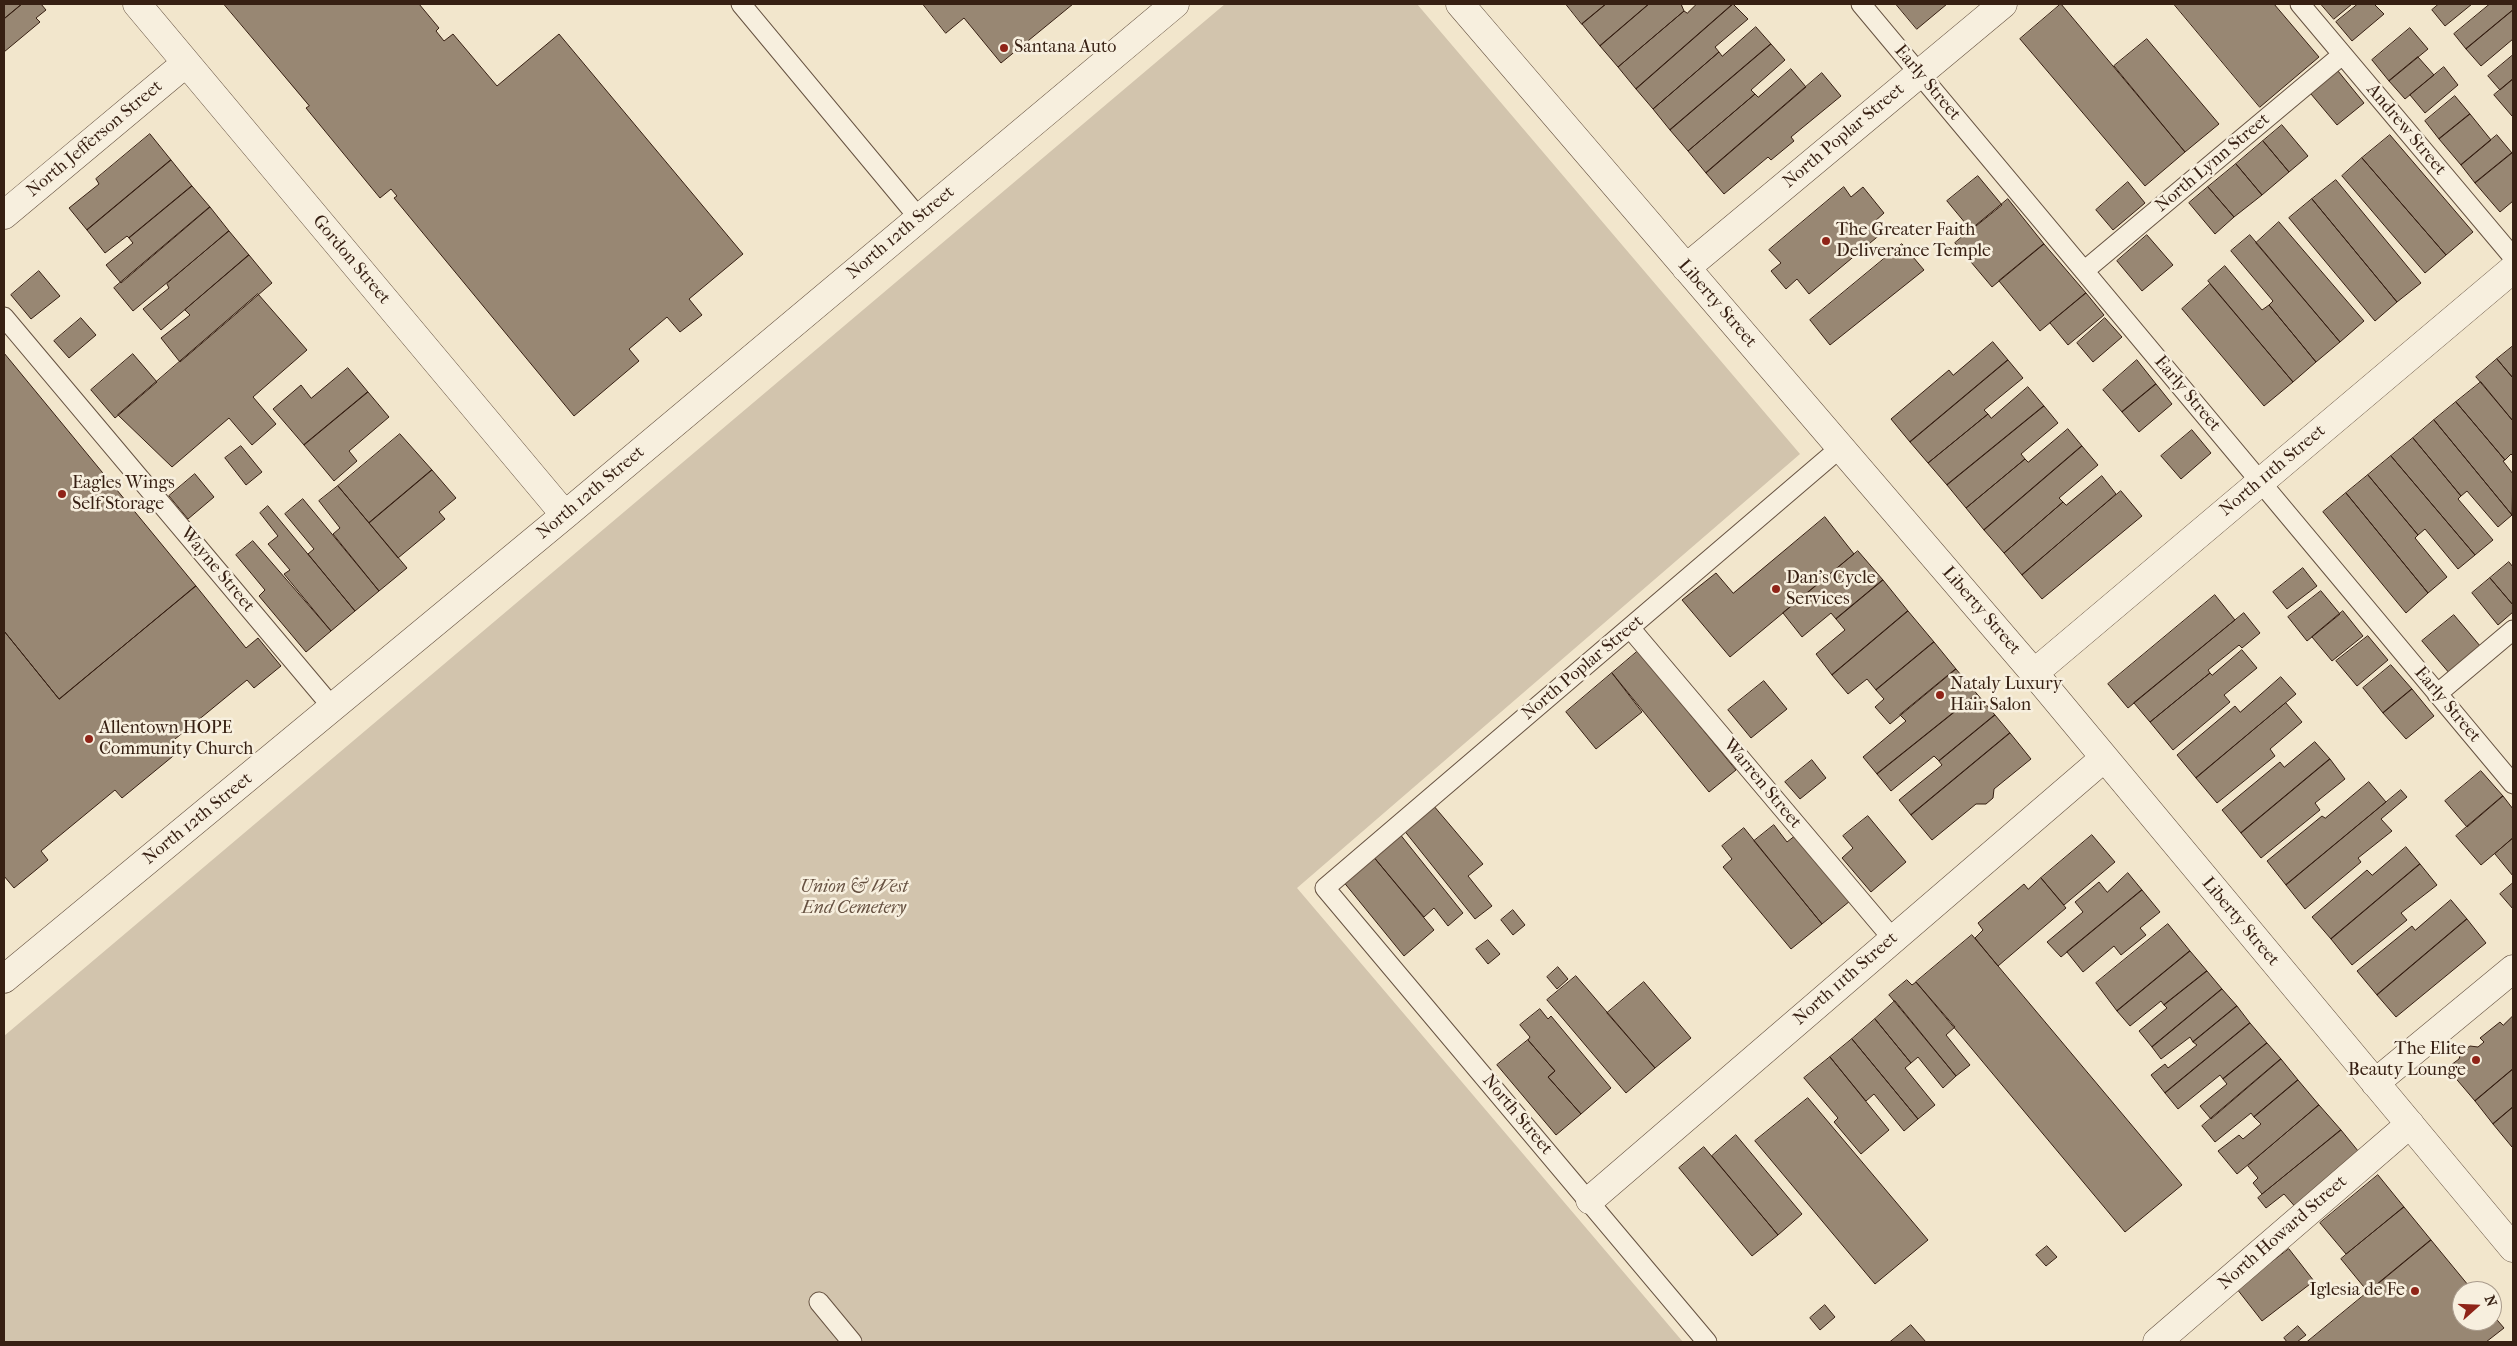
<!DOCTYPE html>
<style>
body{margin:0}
#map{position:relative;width:2517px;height:1346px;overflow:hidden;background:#f2e6cc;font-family:"IM FELL French Canon",serif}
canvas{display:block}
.frame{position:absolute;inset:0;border:5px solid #372013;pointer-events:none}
.north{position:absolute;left:2452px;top:1281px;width:50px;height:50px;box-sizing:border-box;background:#f7efde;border:1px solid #aa9c8d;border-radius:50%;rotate:70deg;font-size:14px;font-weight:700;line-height:20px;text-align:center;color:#372013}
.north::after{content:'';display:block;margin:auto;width:18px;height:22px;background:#8f2418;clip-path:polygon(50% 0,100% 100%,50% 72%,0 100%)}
</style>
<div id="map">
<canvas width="2517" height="1346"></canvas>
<div class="frame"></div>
<div class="north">N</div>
</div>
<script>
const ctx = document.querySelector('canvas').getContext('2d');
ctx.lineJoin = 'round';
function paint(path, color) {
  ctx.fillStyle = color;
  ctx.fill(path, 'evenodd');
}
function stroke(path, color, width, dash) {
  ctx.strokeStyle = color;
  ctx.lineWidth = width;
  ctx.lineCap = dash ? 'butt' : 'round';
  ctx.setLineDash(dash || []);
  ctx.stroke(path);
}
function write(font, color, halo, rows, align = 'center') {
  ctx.font = font + ' "IM FELL French Canon",serif';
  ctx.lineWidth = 5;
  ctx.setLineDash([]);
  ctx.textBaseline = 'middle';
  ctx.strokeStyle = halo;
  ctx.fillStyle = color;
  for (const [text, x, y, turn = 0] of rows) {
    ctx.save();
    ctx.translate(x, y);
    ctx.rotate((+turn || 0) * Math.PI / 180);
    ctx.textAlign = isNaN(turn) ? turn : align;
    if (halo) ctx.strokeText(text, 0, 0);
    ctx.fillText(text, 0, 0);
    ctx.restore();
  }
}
paint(new Path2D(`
 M1225,4H1417L1800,454L1297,888L1683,1342H4V1036Z`), '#d2c4ad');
const building = new Path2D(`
 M4,4H22L4,19Z
 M22,4H41L46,10L36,18L40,22L4,52V19Z
 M224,4H419L439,28L436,31L444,41L453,34L497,86L559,34L743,254L689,299L702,315L680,332L667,317L629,349L639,361L574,416L394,198L397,196L391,189L380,198L306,108L309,106Z
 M923,4H1073L1001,63L964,18L946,33Z
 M1566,4H1606L1582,24Z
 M1606,4H1649L1600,46L1582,24Z
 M1649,4H1681L1684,11L1618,67L1600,46Z
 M1697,4H1733L1636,89L1618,67L1684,11L1687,13Z
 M1733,4L1748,19L1715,47L1719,52L1653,109L1636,89Z
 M1896,4H1947L1917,29Z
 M2061,4L2185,152L2145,186L2020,39Z
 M2174,4H2274L2319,57L2260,107Z
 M2321,4H2352L2334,19Z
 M2358,4H2374L2384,14L2352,41L2336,22Z
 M2439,4H2472L2445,26L2432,10Z
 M2490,4H2513V10L2466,49L2454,34Z
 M2513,10V39L2481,66L2466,49Z
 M1756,27L1771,44L1670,130L1653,109L1719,52L1722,56Z
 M2410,28L2428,49L2389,81L2372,60Z
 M2147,39L2219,124L2185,152L2114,66Z
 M1771,44L1785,60L1751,90L1755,94L1688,151L1670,130Z
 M2513,55V79L2500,90L2488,76Z
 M2418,57L2434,75L2405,99L2389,81Z
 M2444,67L2458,85L2425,113L2410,95Z
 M1791,69L1806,87L1706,173L1688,151L1755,94L1758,97Z
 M2338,71L2364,103L2337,125L2311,94Z
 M1822,73L1841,96L1791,137L1794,141L1771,160L1768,157L1724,194L1706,173Z
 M2513,79V116H2512L2494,95Z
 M2455,96L2470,114L2439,139L2425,121Z
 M2470,114L2491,140L2461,165L2439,139Z
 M2282,125L2308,156L2289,172L2263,141Z
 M150,134L171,160L87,230L69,208L99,184L96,179Z
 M2390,135L2473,232L2446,255L2362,158Z
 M2497,135L2512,153L2475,183L2461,165Z
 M2263,141L2289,172L2262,195L2236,164Z
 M2513,152V201L2500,212L2475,183Z
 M2362,158L2446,255L2425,273L2342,176Z
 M171,160L192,186L129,238L127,236L105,253L87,230Z
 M2236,164L2262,195L2234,217L2208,187Z
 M1978,176L2002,205L1971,230L1947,201Z
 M2336,180L2421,283L2397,302L2312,199Z
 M2128,182L2145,203L2113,230L2096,210Z
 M192,186L210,207L121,283L106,265L133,243L129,238Z
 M1844,187L1851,197L1863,187L1884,213L1874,222L1882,233L1809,294L1797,279L1786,289L1771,271L1781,263L1769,250Z
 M2208,187L2234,217L2215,234L2189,203Z
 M2008,199L2044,244L1992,287L1955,243Z
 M2312,199L2397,302L2375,321L2289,218Z
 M210,207L229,231L133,311L114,288Z
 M2279,222L2364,321L2340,342L2256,243Z
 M229,231L249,255L161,330L143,309L169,288L167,284Z
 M2147,235L2173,265L2142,291L2117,261Z
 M2250,235L2340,342L2316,362L2269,305L2273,301L2231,251Z
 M1902,244L1924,270L1830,345L1810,320Z
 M2044,244L2086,293L2040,331L1999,281Z
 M249,255L272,283L180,362L161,338L190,315L185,310Z
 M2225,266L2262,310L2269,305L2316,362L2293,382L2208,281Z
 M39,271L60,296L31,319L11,295Z
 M2210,284L2293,382L2264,406L2182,309Z
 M2086,293L2104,315L2068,345L2050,323Z
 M258,294L307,350L253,397L276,424L252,445L229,418L172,467L118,415Z
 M81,318L96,335L69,358L54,341Z
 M2105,318L2122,337L2093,362L2077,343Z
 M1993,342L2008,360L1910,442L1891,419L1949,370L1953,375Z
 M2513,346V378L2497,359Z
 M4,353L196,586L59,699L4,631Z
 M133,354L157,382L115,418L91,390Z
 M2497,359L2513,378V421L2476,377Z
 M2008,360L2023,378L1984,410L1988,414L1928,463L1910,442Z
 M2137,360L2156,384L2122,412L2103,390Z
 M348,368L368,392L304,445L273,409L301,385L311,398Z
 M2481,382L2513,421V456L2511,454L2505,460L2456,402Z
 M2156,384L2172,404L2139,432L2122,412Z
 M2028,387L2044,406L1947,485L1928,463L1988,414L1991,418Z
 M368,392L389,417L349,451L357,461L334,481L304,445Z
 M2456,402L2505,460L2503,461L2513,474L2512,515L2434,420Z
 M2044,406L2058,423L2021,454L2025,459L1966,508L1947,485Z
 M2434,420L2512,515L2498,527L2467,491L2461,496L2413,438Z
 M2068,429L2082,446L1984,530L1966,508L2025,459L2028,462Z
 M2192,430L2211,453L2181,479L2161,456Z
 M400,434L432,470L369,523L338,486Z
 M2413,438L2461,496L2458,499L2493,540L2475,555L2391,456Z
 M241,446L262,472L246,485L225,458Z
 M2082,446L2098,465L2059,498L2063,502L2004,553L1984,530Z
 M2391,456L2475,555L2458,569L2425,529L2418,535L2368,475Z
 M432,470L456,498L439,512L445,519L398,558L369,523Z
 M195,474L214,497L188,519L169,496Z
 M2368,475L2418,535L2415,538L2447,577L2428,593L2346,493Z
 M2102,476L2116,494L2022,575L2004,553L2063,502L2066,505Z
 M338,486L407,568L379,591L333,534L340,528L319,501Z
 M2121,491L2142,516L2042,599L2022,575Z
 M2346,493L2428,593L2406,613L2323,512Z
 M303,499L379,591L355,611L308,554L314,549L285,514Z
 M268,506L355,611L331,631L284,574L290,570L268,544L278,536L260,513Z
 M1825,517L1854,554L1730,657L1682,600L1716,573L1733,593Z
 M253,541L331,631L306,652L259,596L265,590L236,555Z
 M1858,551L1883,580L1836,619L1831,613L1802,637L1783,613Z
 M2509,562L2513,567V605L2490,578Z
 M2303,568L2317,586L2287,609L2273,592Z
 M2490,578L2513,605V612L2498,625L2472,593Z
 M1883,580L1908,611L1832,675L1816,654L1845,630L1836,619Z
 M196,586L246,648L258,638L281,666L254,688L247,680L180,735L170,743L178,752L122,798L115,790L41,851L48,860L14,888L4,876V631L59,699Z
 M2321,591L2340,614L2307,641L2288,617Z
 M2215,595L2235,620L2128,708L2108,684Z
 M1908,611L1934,642L1876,690L1867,679L1848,694L1832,675Z
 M2343,611L2363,636L2332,661L2312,637Z
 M2244,613L2260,633L2242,648L2239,645L2208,670L2210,673L2150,722L2134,703Z
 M2454,615L2481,647L2450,674L2422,641Z
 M2368,636L2388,660L2357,686L2336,661Z
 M1934,642L1956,669L1890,724L1875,707L1884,699L1876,690Z
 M2242,650L2257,668L2224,695L2230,702L2173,750L2150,722L2210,673L2212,675Z
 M1638,651L1736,770L1709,792L1612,673Z
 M2391,665L2412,689L2383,713L2363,688Z
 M1956,669L1977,694L1877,774L1863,757L1906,721L1900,715Z
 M1612,673L1642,712L1596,749L1566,712Z
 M2281,677L2296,694L2196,778L2177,755L2235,706L2240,712Z
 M1764,681L1787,709L1751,738L1728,710Z
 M2412,689L2434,716L2406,739L2383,713Z
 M1977,694L1995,715L1939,761L1934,756L1891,791L1877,774Z
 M2286,703L2302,722L2270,749L2275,756L2217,803L2196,778Z
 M1995,715L2010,733L1911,815L1899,800L1942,765L1939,761Z
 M2010,733L2031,759L1994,789L1993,798L1986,804H1976L1932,840L1911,815Z
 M2315,742L2330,759L2241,833L2222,810L2280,762L2284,767Z
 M2330,759L2345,779L2315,803L2320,810L2261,858L2241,833Z
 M1812,760L1826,778L1800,799L1785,782Z
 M2481,771L2503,796L2467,827L2445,801Z
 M2369,782L2386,802L2286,885L2267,861L2322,816L2325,818Z
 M2401,790L2407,797L2381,819L2392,831L2358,858L2361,862L2305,909L2286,885Z
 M2503,796L2513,809V838L2481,865L2456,836Z
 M1433,805L1483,864L1468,876L1492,906L1475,919L1403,829Z
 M1868,816L1906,862L1871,892L1842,858L1853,848L1843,836Z
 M1774,825L1787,842L1796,835L1850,901L1822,924L1754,841Z
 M1744,828L1822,924L1791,949L1723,867L1732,859L1722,846Z
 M1399,833L1463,913L1448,926L1434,908L1424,917L1372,855Z
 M2092,835L2115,862L2064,905L2041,878Z
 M2513,838V876L2495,854Z
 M2406,847L2420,864L2331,939L2312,917L2367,870L2372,875Z
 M1372,855L1434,930L1404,956L1342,880Z
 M2420,864L2437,885L2401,913L2407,920L2352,965L2331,939Z
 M2128,873L2142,890L2061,957L2047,942L2083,912L2075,902L2099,882L2107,892Z
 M2041,878L2066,908L1998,966L1975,938L1983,930L1978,923L2024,884L2028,889Z
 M2513,883V909L2500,894Z
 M2142,890L2160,912L2140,928L2146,935L2121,955L2114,946L2083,972L2067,952Z
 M2451,900L2467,919L2377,995L2357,971L2412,926L2415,930Z
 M1513,910L1525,925L1513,935L1501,920Z
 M2467,919L2486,943L2396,1017L2377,995Z
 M2168,924L2190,951L2117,1011L2096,983Z
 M1972,935L2182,1185L2125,1232L1916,982Z
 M1488,940L1500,954L1488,964L1476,949Z
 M2190,951L2207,971L2164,1005L2161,1001L2130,1026L2117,1011Z
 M1558,967L1568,979L1557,989L1547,977Z
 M2207,971L2222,989L2152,1047L2139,1031L2167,1008L2164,1005Z
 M1576,976L1655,1068L1626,1093L1547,1000Z
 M1907,980L1912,985L1916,982L1955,1027L1946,1035L1970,1065L1956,1076L1889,995Z
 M1644,982L1691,1038L1655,1068L1607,1013Z
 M2222,989L2237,1006L2193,1042L2190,1037L2161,1059L2152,1047Z
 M1895,1001L1956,1076L1943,1088L1918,1057L1911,1063L1875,1019Z
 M2237,1006L2250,1023L2165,1093L2151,1075L2165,1064L2168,1068L2197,1045L2193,1042Z
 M1540,1009L1548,1019L1551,1016L1611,1088L1581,1114L1548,1077L1555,1071L1528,1040L1530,1037L1520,1025Z
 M2513,1016V1069L2475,1101L2447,1068L2459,1059L2461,1053L2470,1046L2478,1047L2484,1042L2480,1038L2500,1022L2503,1025Z
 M1875,1019L1911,1063L1905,1068L1935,1105L1918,1119L1852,1039Z
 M2250,1023L2267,1043L2223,1079L2220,1075L2178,1109L2165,1093Z
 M1852,1039L1918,1119L1904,1131L1874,1094L1866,1101L1830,1057Z
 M1528,1040L1555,1071L1548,1077L1581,1114L1556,1135L1497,1065Z
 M2267,1043L2281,1059L2211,1119L2200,1106L2227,1084L2223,1079Z
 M1830,1057L1889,1130L1861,1154L1834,1122L1838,1118L1804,1078Z
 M2281,1059L2298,1080L2254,1117L2251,1113L2215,1142L2202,1126Z
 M2513,1069V1107L2493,1124L2475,1101Z
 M2298,1080L2319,1105L2237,1174L2218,1151L2239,1135L2243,1139L2261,1124L2254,1117Z
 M1808,1098L1928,1240L1875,1284L1755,1141Z
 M2319,1105L2341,1130L2262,1194L2253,1183L2258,1178L2248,1166Z
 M2513,1107V1145L2512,1147L2493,1124Z
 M2341,1130L2363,1157L2298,1210L2284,1194L2266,1208L2258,1198Z
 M1736,1135L1802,1214L1778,1235L1712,1156Z
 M1704,1147L1778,1235L1752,1256L1679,1168Z
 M2378,1175L2404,1207L2346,1254L2320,1223Z
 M2404,1207L2431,1240L2368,1292L2341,1259Z
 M2431,1240L2473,1291H2462V1321H2492V1314L2504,1328L2486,1342H2307Z
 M2047,1246L2057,1257L2046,1266L2036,1255Z
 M2289,1249L2314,1281L2262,1321L2237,1289Z
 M1825,1305L1835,1317L1820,1330L1810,1318Z
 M1911,1325L1926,1342H1890Z
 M2298,1326L2306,1335L2297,1342H2287L2284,1338Z`);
paint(building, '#988773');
stroke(building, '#372013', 1);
const service = new Path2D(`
 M741,4L919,218
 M1861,4L2513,784
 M2300,4L2513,257
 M2084,271L2342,55
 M4,317L333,708
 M1630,628L1893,939
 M2437,694L2513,630
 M819,1302L852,1342
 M1707,1342L1325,888L1840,448`);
const minor = new Path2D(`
 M137,4L565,515
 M1460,4L2034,673L2513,1248
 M4,215L186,63
 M1686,268L2003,4
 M2034,673L2513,269
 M4,979L565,515L1175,4
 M2375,1083L2513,969
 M1590,1200L2103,759
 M2157,1342L2410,1124`);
stroke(service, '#665241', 21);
stroke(minor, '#665241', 29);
stroke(service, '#f7efde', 19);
stroke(minor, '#f7efde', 28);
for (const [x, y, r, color] of [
 [1004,48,5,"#8f2418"],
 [1826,241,5,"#8f2418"],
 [62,494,5,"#8f2418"],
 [1776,589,5,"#8f2418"],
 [1940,695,5,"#8f2418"],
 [89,739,5,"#8f2418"],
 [2476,1060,5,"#8f2418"],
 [2415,1291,5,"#8f2418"]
]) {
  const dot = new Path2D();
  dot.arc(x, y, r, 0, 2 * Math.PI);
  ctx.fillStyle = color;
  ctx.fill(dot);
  stroke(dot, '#f7efde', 2);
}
write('18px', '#372013', '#f7efde', [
 ["Santana Auto",1014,48],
 ["The Greater Faith",1836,231],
 ["Deliverance Temple",1836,252],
 ["Eagles Wings",72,484],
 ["Self Storage",72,505],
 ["Dan's Cycle",1786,579],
 ["Services",1786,600],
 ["Nataly Luxury",1950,685],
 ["Hair Salon",1950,706],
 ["Allentown HOPE",99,729],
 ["Community Church",99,750],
 ["The Elite",2466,1050,"right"],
 ["Beauty Lounge",2466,1071,"right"],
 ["Iglesia de Fe",2405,1291,"right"]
], 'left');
write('18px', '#372013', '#f7efde', [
 ["Early Street",1927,83,50],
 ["Andrew Street",2406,130,50],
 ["North Poplar Street",1844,136,-40],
 ["North Jefferson Street",95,139,-40],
 ["North Lynn Street",2213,163,-40],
 ["North 12th Street",901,233,-40],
 ["Gordon Street",351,260,50],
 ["Liberty Street",1717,304,49],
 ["Early Street",2187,394,50],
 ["North 11th Street",2273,471,-40],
 ["North 12th Street",591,493,-40],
 ["Wayne Street",217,570,50],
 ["Liberty Street",1981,611,49],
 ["North Poplar Street",1583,668,-40],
 ["Early Street",2447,705,50],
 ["Warren Street",1762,784,50],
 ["North 12th Street",198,819,-39],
 ["Liberty Street",2240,922,50],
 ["North 11th Street",1846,979,-41],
 ["North Street",1517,1115,50],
 ["North Howard Street",2283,1233,-41]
]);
write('italic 18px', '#665141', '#f7efde', [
 ["Union & West",854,888],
 ["End Cemetery",854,909]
]);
</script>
